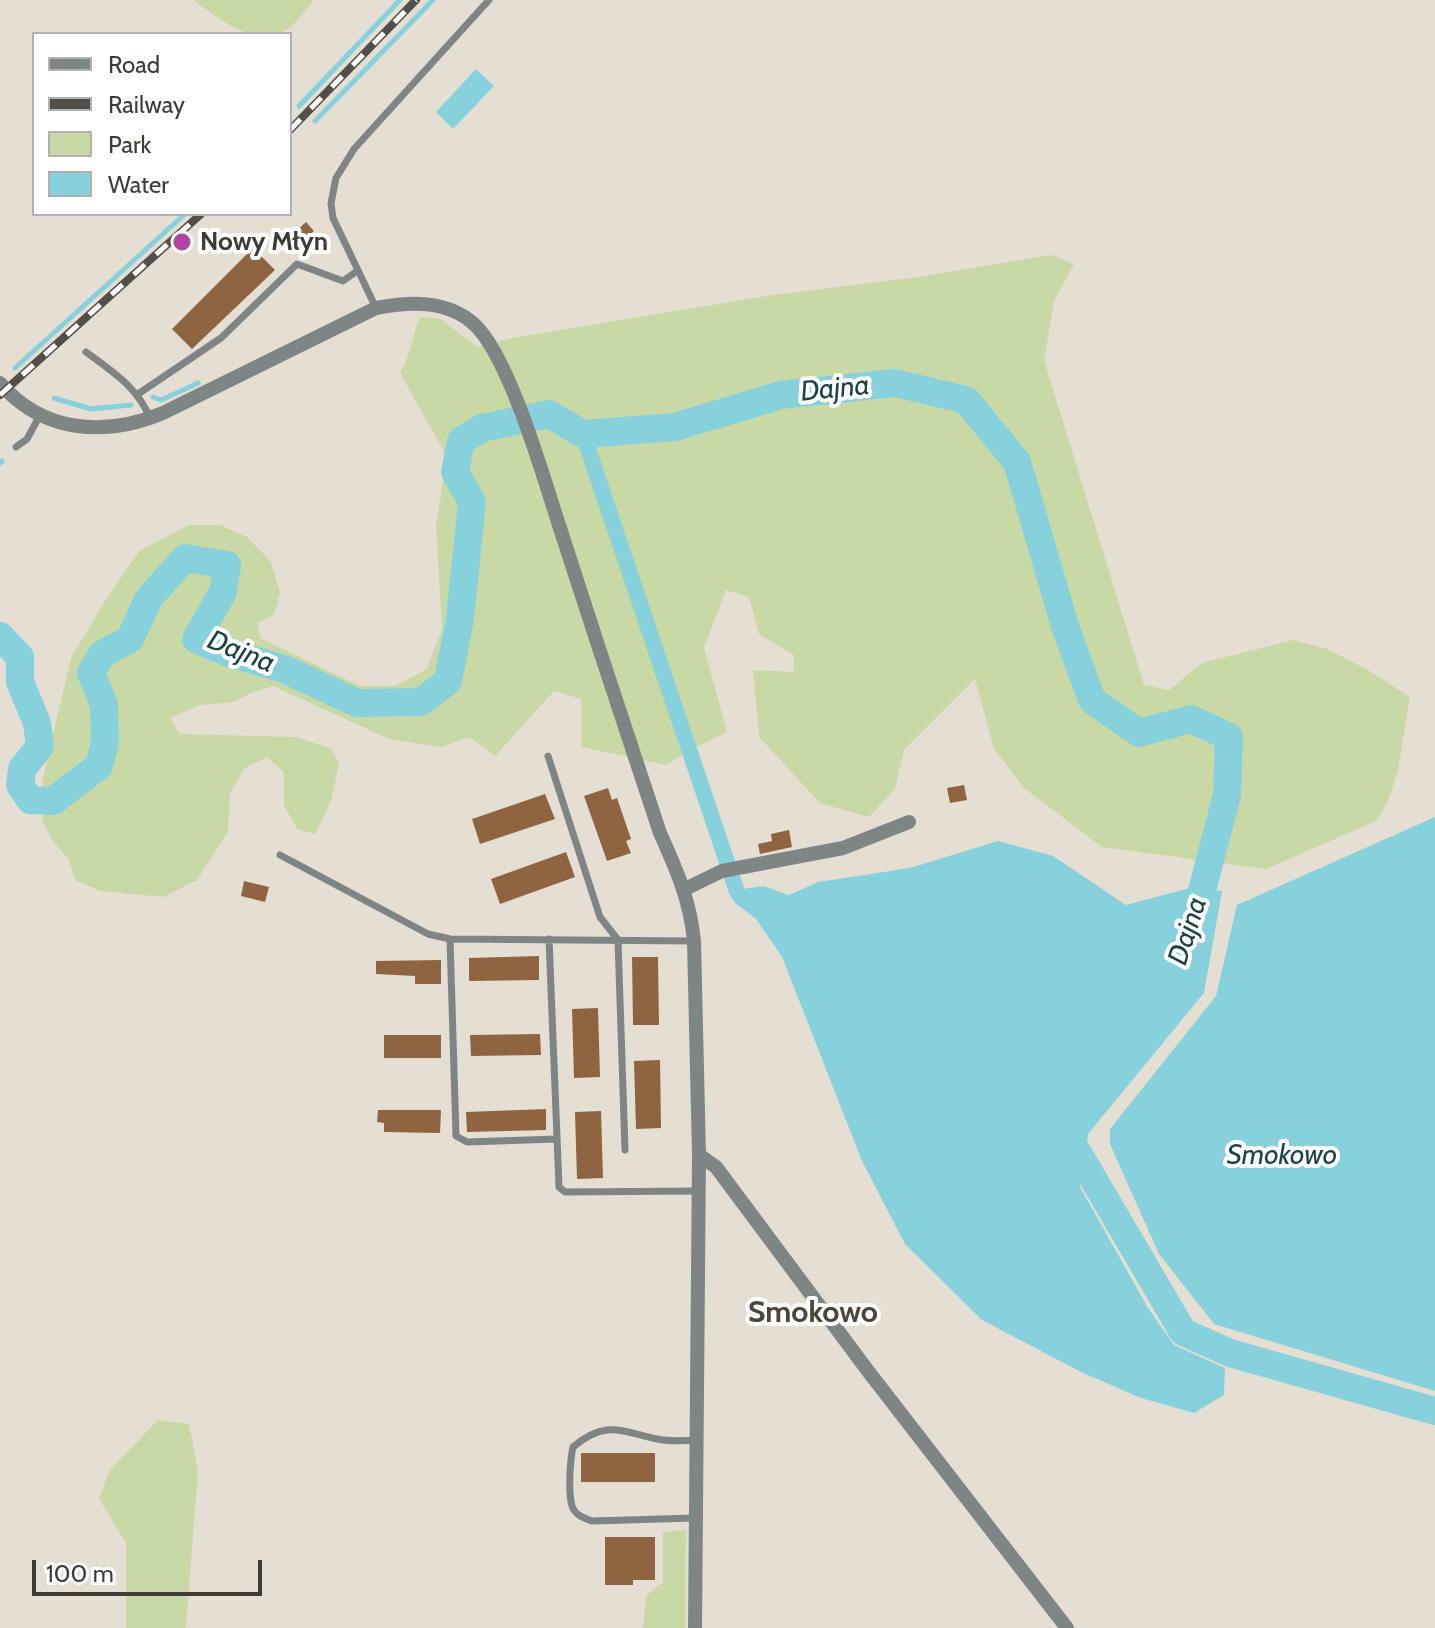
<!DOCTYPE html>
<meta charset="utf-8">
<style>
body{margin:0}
#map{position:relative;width:1435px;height:1628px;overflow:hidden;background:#e5ded3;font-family:Cabin,sans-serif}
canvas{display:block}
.legend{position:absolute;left:32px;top:32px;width:260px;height:184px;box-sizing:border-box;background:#fff;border:2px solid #b2b1af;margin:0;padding:10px 14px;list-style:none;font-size:24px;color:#3f3c38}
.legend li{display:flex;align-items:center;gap:16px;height:40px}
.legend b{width:40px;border:2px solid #b2b1af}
.scale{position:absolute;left:32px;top:1560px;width:230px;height:36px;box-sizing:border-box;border:4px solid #3f3c38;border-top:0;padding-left:10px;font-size:24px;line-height:28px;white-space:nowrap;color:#3f3c38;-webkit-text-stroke:6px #fff;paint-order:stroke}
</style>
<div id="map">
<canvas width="1435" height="1628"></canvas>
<ul class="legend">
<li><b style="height:10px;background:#7f8585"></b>Road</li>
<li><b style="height:10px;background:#524e49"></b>Railway</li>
<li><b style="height:22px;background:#c9d9a6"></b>Park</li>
<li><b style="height:22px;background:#87d1dd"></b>Water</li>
</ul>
<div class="scale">100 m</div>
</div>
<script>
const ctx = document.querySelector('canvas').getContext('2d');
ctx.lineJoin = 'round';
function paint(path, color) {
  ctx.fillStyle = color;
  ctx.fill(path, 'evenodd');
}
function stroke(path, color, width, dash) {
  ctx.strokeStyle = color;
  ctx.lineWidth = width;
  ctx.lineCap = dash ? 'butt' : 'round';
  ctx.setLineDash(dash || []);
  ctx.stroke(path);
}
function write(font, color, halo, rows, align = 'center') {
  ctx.font = font + ' Cabin,sans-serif';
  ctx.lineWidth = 8;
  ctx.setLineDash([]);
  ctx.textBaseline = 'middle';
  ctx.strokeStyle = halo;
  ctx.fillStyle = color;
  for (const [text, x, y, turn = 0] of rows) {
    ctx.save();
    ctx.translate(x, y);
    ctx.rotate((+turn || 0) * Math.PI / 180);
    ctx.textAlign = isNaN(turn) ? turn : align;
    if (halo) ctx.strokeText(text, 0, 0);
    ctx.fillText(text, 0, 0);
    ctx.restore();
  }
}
paint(new Path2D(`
 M193,0H314C306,9 298,21 289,28C256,51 219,18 193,0Z
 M1051,255L1074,264L1054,301L1044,360L1144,685L1169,690L1202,663L1293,640L1327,649L1368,670L1410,697L1398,771L1388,801L1376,821L1266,869L1102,847L1024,788L994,749L975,679L904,750L895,789L869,817L820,803L759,737L753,670L794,672V655L759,634L749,597L726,590L704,648L727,732L688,751L667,765L581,747V699L554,691L495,756L470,737L441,747L389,739L273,686L251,693L234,702L200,705L170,718L180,734L296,737L332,749L339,764L331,801L315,834L297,829L284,805V772L267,757L245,768L230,793L228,832L197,880L164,897L100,891L75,880L69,860L53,841L42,820L43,778L71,658L107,598L139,551L189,525H220L247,537L271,562L280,593L274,615L258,622L260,638L360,686H395L427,669L442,629L436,525L447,457L400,373C411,355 412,336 420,317L441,319L477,347L513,338L773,295L919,277Z
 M158,1420L189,1424L198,1471L186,1628H126V1543L99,1499L109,1471Z
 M686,1530L685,1628H643L646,1596L663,1582V1532Z`), '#c9d9a6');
paint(new Path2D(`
 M476,69L494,86L453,129L436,112Z
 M1435,817V1391L1214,1324L1159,1254L1110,1144V1129L1216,996L1237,905Z
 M998,841L1053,856L1126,905L1190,888L1222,891L1204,993L1088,1134L1080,1187L1148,1308L1174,1345L1225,1368L1224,1395L1194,1413L1141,1398L1081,1372L982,1320L905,1244L862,1161L782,957L756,919L734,902L728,891L764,886L789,895L818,882L910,868Z`), '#87d1dd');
stroke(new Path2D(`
 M299,106L400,0
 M315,121L433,0
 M15,368L185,214
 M153,397L161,400L198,383
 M54,398L91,409L131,405
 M0,463L2,461`), '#87d1dd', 5);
stroke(new Path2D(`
 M583,434L736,889`), '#87d1dd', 16);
stroke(new Path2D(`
 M0,636L20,657V682L37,723L40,746L22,769L20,785L30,800L53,801L99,766L105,742L104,705L91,673L102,654L130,639L149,598L185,558L227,565L223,592L196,639L229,653L284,669L357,703L421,702L448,681L460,619L472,502L455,472L461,441L482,428L549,414L583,434L675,427L781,395L895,383L966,400L1017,462L1065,626L1092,700L1139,733L1191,719L1229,737L1227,795L1193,925
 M1075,1129L1070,1139L1183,1332L1230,1353L1435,1411`), '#87d1dd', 28);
paint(new Path2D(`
 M306,222L314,231L301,242L294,233Z
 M253,248L275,270L192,349L172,329Z
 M964,785L967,800L950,803L947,788Z
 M608,788L612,800L617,798L631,839L626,841L631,853L607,861L584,796Z
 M545,794L555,819L480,844L472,819Z
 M789,830L792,847L760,854L758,844L772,841L771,834Z
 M566,852L575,877L500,904L491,879Z
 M244,881L269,887L265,902L241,896Z
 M539,956V980L469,981V958Z
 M632,957H658L659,1025H633Z
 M441,960V984H415V976L376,974V961Z
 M598,1008L600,1077L574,1078L572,1009Z
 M540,1034L541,1055L471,1056L470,1035Z
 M384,1035H441V1058H384Z
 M660,1060L661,1128L636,1129L634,1061Z
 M546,1109V1130L467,1132L466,1112Z
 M378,1110H441L440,1133L384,1132V1123L377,1122Z
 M601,1111L603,1178L577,1179L575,1112Z
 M581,1453H655V1482H581Z
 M605,1537H655V1580H633V1585H605Z`), '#8e6540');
stroke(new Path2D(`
 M376,308L333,218L331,203L336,178L354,149L489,0
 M86,352C113,372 137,387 150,418
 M138,394L221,338L297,264L343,281L357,271
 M16,447L27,439L40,415
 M548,756L600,917L618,940L625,1150
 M280,855L428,934L450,939L694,941
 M450,939L456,1136L467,1142L557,1139
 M549,939L559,1187L565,1192L699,1191
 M695,1518L592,1521C584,1518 575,1515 572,1506C568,1493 570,1460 573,1447C605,1420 621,1431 657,1439C670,1442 683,1441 696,1440`), '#7f8585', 7);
stroke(new Path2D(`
 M0,383C43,433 105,437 163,413L376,308C409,302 446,299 474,324C509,356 543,476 559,525C592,628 626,730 660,833C677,871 690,900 694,941L699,1155L716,1167L868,1371L1067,1628
 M685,889L722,871L843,848L909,822
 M695,1628L699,1155`), '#7f8585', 14);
const rail = new Path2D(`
 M290,130L416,0
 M0,395L201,214`);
stroke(rail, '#524e49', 8);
stroke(rail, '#fff', 5, [15]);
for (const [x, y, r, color] of [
 [182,242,10,"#b244a3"]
]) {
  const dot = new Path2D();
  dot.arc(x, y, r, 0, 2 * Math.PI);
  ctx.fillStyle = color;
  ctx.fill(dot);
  stroke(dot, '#fff', 3);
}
write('bold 26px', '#3f3c38', '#fff', [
 ["Nowy Młyn",200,242]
], 'left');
write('italic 28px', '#1d4146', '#fff', [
 ["Dajna",835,389,-6],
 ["Dajna",241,652,22],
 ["Dajna",1188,931,-72],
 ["Smokowo",1282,1156]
]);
write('bold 30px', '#4b453c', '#fff', [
 ["Smokowo",813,1313]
]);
</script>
